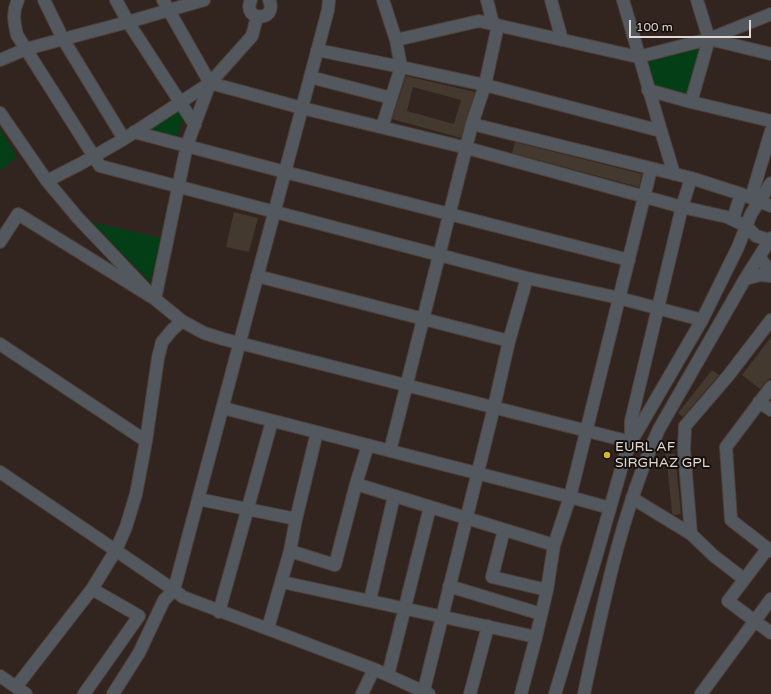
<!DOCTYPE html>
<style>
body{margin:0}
#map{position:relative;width:771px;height:694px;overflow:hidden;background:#32241f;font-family:"Varela Round",sans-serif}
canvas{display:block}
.scale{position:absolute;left:629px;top:20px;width:122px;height:18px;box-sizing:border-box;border:2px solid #e1d7d4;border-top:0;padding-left:5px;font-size:12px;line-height:14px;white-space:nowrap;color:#e1d7d4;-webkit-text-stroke:3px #150f0c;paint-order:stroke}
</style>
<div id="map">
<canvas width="771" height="694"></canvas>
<div class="scale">100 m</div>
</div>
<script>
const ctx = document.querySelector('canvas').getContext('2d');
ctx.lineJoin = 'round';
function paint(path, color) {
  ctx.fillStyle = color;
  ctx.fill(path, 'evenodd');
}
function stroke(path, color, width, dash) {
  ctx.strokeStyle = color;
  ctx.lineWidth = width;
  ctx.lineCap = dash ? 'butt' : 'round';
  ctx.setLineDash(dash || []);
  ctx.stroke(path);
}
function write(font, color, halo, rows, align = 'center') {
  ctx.font = font + ' "Varela Round",sans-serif';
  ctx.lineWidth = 4;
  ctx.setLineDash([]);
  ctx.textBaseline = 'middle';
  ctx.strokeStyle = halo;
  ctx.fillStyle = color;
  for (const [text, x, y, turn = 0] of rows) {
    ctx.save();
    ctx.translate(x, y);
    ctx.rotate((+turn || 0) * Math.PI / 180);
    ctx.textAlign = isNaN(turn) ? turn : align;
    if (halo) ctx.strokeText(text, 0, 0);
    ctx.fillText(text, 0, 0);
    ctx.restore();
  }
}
paint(new Path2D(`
 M701,48L690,95L651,85L646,62Z
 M177,109L184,117L177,137L149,129Z
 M0,129L17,157L0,171Z
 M92,222L161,238L150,282Z`), '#033e17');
paint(new Path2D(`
 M406,76L475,92L461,138L392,119ZM413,87L461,100L454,124L407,111Z
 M515,142L642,174L639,187L512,153Z
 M234,212L258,218L249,252L226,247Z
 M771,337V378L765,382L760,389L742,375Z
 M712,370L719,375L683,417L678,413Z
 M666,454H675L681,514L674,515L672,513Z`), '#43392e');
const minor = new Path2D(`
 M18,0C12,12 14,22 17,35L100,166L527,278L619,298L702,320
 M44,0L63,39L124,139L210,83
 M116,0L128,22L195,125
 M163,0L210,83
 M251,0C241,22 279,22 269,0
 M383,0L396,40L401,67L485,85L661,131L623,0
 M487,0L493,24
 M551,0L562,40
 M257,17L252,36L210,83L302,108L467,148L682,207L727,217L746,226L756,236L769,240
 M709,39L771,54
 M396,40L479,21L638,57L709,39L771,14
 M317,50L401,67L382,127
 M0,60L26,49L128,22L204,0
 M310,77L391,98
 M648,90L691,102L709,39L697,0
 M691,102L771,121
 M0,113L47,181L78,218L155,299L182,321L204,333L223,339L631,442V421L682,207L691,178
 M472,124L691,178L741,194L771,206
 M661,131L674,174
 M134,132L285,172L629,260
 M47,181L82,163L124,139
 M751,198L771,131
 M733,219L741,194
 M0,242L18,214L155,299L187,145L210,83
 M759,257L771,272
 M257,276L509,341
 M745,279L760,275L771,276
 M0,344L146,441
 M771,387L726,447L731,520L771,551
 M759,402L771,410
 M223,408L570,497L610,508
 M317,432L296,519L290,551L335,565L356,484L368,445
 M390,451L472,124L485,85L498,25
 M0,472L174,590L183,597L374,669L429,694
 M356,484L554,545
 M632,498L691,534
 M198,499L296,519
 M504,530L492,577L547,590
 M768,548L728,601L771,633
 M744,579L714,556L691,534L684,450L685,426L728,376L771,320
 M282,582L536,637
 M449,586L541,614
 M370,600L394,496
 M219,612L272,421
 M268,628L290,551
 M388,675L430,507
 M0,676L26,694
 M16,687L92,589L116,550L126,527L136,494L146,441L158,358L162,342L172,330L182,321
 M84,694L139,616L92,589
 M113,694L139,653L164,600L174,590L328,10L329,0
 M362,694L374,669
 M423,694L494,407L509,341L527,278
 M470,694L488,626
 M521,694L536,637L547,590L554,545L570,497L651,169
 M555,694L594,564L624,459L631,442L702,320L738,247L751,214L771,183
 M584,694C603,604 621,513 659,429L745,279L771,238
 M701,694L771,599`);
stroke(minor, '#4e413c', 14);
stroke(minor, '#52585d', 12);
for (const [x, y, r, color] of [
 [607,455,4,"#d3b635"]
]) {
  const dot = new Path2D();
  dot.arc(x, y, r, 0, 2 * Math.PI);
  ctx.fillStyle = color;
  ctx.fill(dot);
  stroke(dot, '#150f0c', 1.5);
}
write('14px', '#e1d7d4', '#150f0c', [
 ["EURL AF",615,447],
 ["SIRGHAZ GPL",615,463]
], 'left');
</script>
